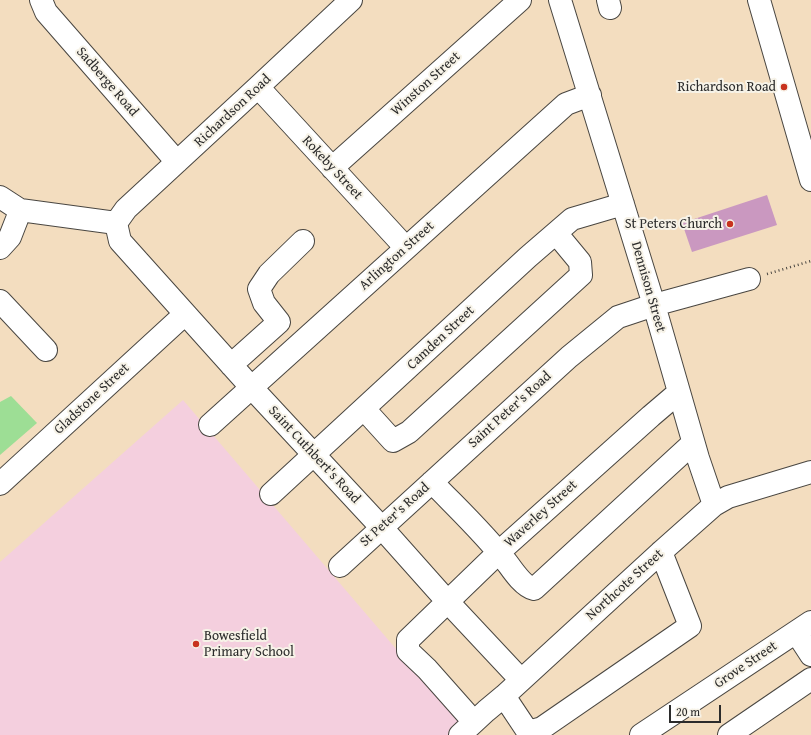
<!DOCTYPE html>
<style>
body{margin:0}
#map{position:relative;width:811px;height:735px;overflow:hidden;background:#f3ddbf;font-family:"Gentium Book Plus",serif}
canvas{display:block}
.scale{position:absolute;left:669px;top:705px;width:52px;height:18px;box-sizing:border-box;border:2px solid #2b2b2b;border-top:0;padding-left:5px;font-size:12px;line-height:14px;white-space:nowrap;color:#2b2b2b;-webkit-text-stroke:3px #f7f3e8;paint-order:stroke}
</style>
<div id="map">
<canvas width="811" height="735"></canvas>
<div class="scale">20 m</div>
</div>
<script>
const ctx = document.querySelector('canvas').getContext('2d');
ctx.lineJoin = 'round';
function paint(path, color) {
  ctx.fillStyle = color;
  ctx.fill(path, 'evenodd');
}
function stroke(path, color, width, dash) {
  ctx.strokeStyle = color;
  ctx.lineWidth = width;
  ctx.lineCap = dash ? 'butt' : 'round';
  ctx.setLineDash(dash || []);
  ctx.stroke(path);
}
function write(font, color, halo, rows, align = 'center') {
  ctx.font = font + ' "Gentium Book Plus",serif';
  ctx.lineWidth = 4;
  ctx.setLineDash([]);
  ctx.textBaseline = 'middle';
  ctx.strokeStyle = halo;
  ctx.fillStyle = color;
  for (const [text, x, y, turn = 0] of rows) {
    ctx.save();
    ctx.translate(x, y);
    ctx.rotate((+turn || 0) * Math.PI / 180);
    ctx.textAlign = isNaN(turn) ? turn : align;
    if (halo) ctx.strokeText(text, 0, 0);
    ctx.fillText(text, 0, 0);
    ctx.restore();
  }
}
paint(new Path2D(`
 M183,400L462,726L452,735H0V562Z`), '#f4cfde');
paint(new Path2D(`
 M11,396L37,423L0,455V402Z`), '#9dde95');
paint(new Path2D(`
 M767,195L777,225L692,252L682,223Z`), '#ca98c0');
const minor = new Path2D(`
 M41,0L46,12L177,162
 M560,0L654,305L698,458L714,505
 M608,0L610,8
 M759,0L811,180
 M258,87L406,248
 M332,168L520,0
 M0,197L20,210L116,223
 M116,223L120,241L251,387L382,528L447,601L521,680
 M116,223L126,209L258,87L351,0
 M0,248L10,237L17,219L20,210
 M0,301L46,350
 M231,365L279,322L264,303L259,289L269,274L303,241
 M364,409L393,441L409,432L581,275L580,262L556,233
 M210,425L566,104L590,95
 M432,482C457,508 486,535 508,564C513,571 524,587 534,589L693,443
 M0,484L185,314
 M271,494L528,257L572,219L623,204
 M340,566L569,357L618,317L654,305L749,279
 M796,632L811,655
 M504,696L528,732V735
 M474,722L427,669L408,651V640L499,552L651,416L678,393
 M528,732L542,728L690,626L661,552
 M460,735L486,711L504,696L661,552L714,505L728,497L811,472
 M641,735L811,622
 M729,735L811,679`);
stroke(minor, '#494641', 24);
stroke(new Path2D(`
 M767,274L811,261`), '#494641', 2.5, [1, 3]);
stroke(minor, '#fff', 22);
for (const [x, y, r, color] of [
 [784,87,4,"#c8321e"],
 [730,224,4,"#c8321e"],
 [196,644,4,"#c8321e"]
]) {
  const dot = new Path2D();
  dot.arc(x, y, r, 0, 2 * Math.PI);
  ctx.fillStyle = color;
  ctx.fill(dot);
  stroke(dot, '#f7f3e8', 1.5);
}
write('14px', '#2b2b2b', '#f7f3e8', [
 ["Sadberge Road",107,82,49],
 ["Winston Street",426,84,-42],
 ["Richardson Road",233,111,-43],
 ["Rokeby Street",332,168,47],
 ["Arlington Street",397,256,-42],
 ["Dennison Street",648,287,74],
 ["Camden Street",441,338,-43],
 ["Gladstone Street",92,399,-43],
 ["Saint Peter's Road",510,410,-42],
 ["Saint Cuthbert's Road",314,455,47],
 ["Waverley Street",541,514,-42],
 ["St Peter's Road",395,515,-42],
 ["Northcote Street",625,585,-42],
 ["Grove Street",746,665,-34]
]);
write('14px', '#2b2b2b', '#f7f3e8', [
 ["Richardson Road",776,87],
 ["St Peters Church",722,224],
 ["Bowesfield",204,636,"left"],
 ["Primary School",204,652,"left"]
], 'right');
</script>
